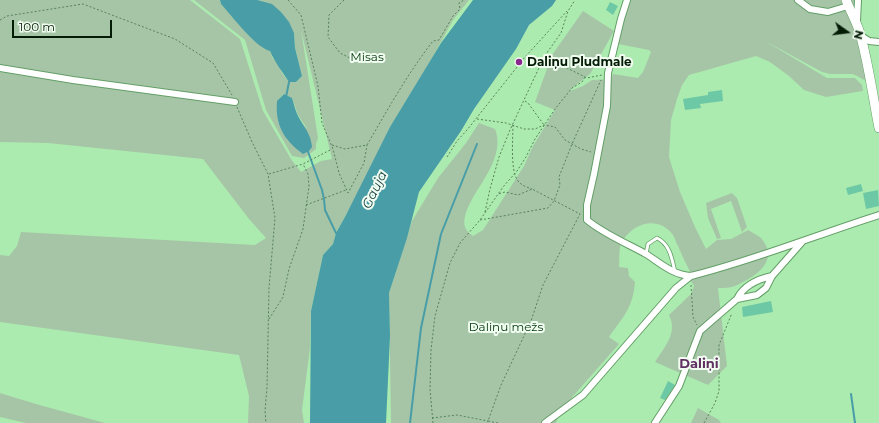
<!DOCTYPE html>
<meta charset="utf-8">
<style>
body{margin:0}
#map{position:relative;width:879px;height:423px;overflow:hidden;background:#acebaf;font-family:Montserrat,sans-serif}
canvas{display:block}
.north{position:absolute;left:827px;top:12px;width:40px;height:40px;-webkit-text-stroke:3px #f1fdf1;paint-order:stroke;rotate:104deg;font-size:11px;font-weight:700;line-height:16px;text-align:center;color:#041c06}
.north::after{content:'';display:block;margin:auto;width:14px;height:18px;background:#041c06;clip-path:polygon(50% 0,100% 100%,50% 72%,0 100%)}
.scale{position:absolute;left:12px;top:20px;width:100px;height:18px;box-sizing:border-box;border:2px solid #041c06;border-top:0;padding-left:5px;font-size:12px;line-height:14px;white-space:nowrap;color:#041c06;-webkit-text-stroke:3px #f1fdf1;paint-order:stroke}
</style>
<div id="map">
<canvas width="879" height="423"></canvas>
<div class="north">N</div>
<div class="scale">100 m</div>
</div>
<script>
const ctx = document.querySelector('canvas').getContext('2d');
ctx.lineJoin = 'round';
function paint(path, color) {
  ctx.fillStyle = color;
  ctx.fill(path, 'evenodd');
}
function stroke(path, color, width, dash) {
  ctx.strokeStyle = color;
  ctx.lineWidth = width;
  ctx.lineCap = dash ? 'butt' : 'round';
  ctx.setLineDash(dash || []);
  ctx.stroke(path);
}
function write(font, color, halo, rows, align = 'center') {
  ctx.font = font + ' Montserrat,sans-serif';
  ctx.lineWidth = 4;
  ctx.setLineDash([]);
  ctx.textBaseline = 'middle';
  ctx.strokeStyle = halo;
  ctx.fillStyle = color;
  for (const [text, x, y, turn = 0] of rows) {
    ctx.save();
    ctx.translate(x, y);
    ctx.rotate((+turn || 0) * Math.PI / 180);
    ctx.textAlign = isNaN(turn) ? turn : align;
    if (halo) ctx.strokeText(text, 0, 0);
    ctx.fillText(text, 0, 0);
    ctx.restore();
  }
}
paint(new Path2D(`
 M0,0H190L240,39L263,111L291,159L301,172L321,161L332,159L301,30L318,138L316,144V149L304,158L292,156L266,110L245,40L194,0H220L221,4L247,32L270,51L273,59L277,62L282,73L289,82H296L302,76L295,48L294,33L257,0H469L453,20L336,233L333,244L323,255L311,311L310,348L302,410L304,423H248L249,396L239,355L0,322V255L9,256L17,246L21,232L255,245L266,238L249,219L203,159L48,143L0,142ZM283,94L292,98L298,115L308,130L280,98Z
 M631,0H858L856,22L872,84L853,74H830L822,72L765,41L827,78H855L862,85L863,91L826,97L804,90L789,76L770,62L756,56L689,75L682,85L677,99L671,120L669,157L680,192L695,227L706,249L717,240L731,239L748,230C752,232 757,235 761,238C780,260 757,276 737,285C732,288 724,288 718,288L727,366L708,385L655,362C665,346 678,333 669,315L691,294L694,286L688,276L691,274C687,265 682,256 678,246C676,243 675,238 673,235C658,215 633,223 622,242C618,249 620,259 619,267L628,268L629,276L635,282C633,308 623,317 609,337L619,344L560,411L556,423H391L389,293L412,221L438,178L466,143L479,123L495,129C509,165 459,200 465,227C467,232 470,233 473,236L483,230L524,166L533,146L555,110L535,102L552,55L583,11L614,31L590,74C587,76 572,88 570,91L583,86L592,80L611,79L613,74L638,78L643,72L651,52L649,50L618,44L624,18Z
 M732,193L737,198L747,227L742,232L731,201L711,209L721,238L717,239L708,218L706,203Z
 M0,393L36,404L105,423H26L0,417Z
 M698,408L719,420L721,423H691Z`), '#a6c5a7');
paint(new Path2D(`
 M220,0H257L272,4L281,12L289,22L294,33L295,48L302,76L296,82H289C283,73 274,61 270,51C255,47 232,16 221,4Z
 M473,0H556L552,6L529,25L516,49L474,109L461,131L419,192L407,238L389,293L390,336L386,423H310L311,311L323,255L333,244L336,233L346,215L390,127L441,43Z
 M284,94L292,98C294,104 295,110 298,116C304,127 311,134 312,147L309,151L303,154C284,140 275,125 277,101Z`), '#489da7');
stroke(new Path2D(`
 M286,97L289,82
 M307,149L322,190L324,199L325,210L336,233
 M851,394L855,423
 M410,423L421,328L441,234L477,144`), '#489da7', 2);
paint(new Path2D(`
 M610,2L618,6L613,15L606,10Z
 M722,90L723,101L700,104L701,108L685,110L683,99L708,95V92Z
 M861,184L863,191L848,195L846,188Z
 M878,190L879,206L866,209L863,193Z
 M771,301L773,312L743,317L742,307Z
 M668,381L675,385L665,400L660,398Z`), '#6dc9a5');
const lane = new Path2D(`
 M646,254L648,244L657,238C670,244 672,259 675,272`);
const street = new Path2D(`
 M627,0L621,19L608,73L607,106L594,174L587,205V220C604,234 626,243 646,254C660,263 673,275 691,276C755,260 816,235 879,215
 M798,0L810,9L828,12L848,6
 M857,21L858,0
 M861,36L869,41L879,42
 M0,68L73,80L235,102
 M772,276C758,279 744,285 737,299L757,295L766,288L772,276L802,242
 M545,423L583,395L676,288L691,276
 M655,423L679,386L700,331L737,299`);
const secondary = new Path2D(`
 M846,0C851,13 858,24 861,37C869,67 873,97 879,128`);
stroke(lane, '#639f67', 4.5);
stroke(street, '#639f67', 8);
stroke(secondary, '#639f67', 10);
stroke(new Path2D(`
 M288,0L301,15L318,86L322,123L333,149L339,173L348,193L364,163L367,145
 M344,0L329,15L328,37L340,53L358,62
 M0,20L7,16L83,4L175,39L213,63L232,95
 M545,57L587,78L602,75
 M525,101L528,103L544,125
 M237,107L252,142L268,174L275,218L269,288L267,387L265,411L266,423
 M477,119L506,123L524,129H535L544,125L555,127L565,140L581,149L591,152
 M513,125C513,139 510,171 518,181C522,186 527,187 532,189
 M332,145L345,149L367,145C388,109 408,73 433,41L439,40L453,16L460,9L459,3L464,0
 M447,157L457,141L467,130L525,57L567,11
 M269,174L303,164L332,149
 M306,205L346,190
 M485,212L490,189L499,157L510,130L544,57L561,33L568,11L575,0
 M480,220L548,208L554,201L560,185L559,177L572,144L601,80
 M691,285L693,317L697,325
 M269,319L283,297L289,269L303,229L309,186L308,174L303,164
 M432,418L457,415L488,421L487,423
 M433,423L430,389L431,350L435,316L450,263L460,243L480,220L503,187L517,171L526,157L535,139L555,109L572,88L582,82L585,77
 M498,423L488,421L501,385L531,321L543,285L580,214L532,189L518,195L505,192L498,194
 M704,423L715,403L719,391V345L732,313`), '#578259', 1, [2, 2]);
stroke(lane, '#fff', 3);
stroke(street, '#fff', 6);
stroke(secondary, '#fff', 9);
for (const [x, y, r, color] of [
 [519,62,4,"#8a278f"]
]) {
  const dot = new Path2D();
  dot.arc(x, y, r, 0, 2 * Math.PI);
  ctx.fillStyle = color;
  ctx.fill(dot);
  stroke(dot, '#f1fdf1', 1.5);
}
write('12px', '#00360a', '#f1fdf1', [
 ["Misas",367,57],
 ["Daliņu mežs",506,327]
]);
write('bold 12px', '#041c06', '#f1fdf1', [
 ["Daliņu Pludmale",527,62]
], 'left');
write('italic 13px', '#123b3f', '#f1fdf1', [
 ["Gauja",375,190,-64]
]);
write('bold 13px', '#603062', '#f1fdf1', [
 ["Daliņi",699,364]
]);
</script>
